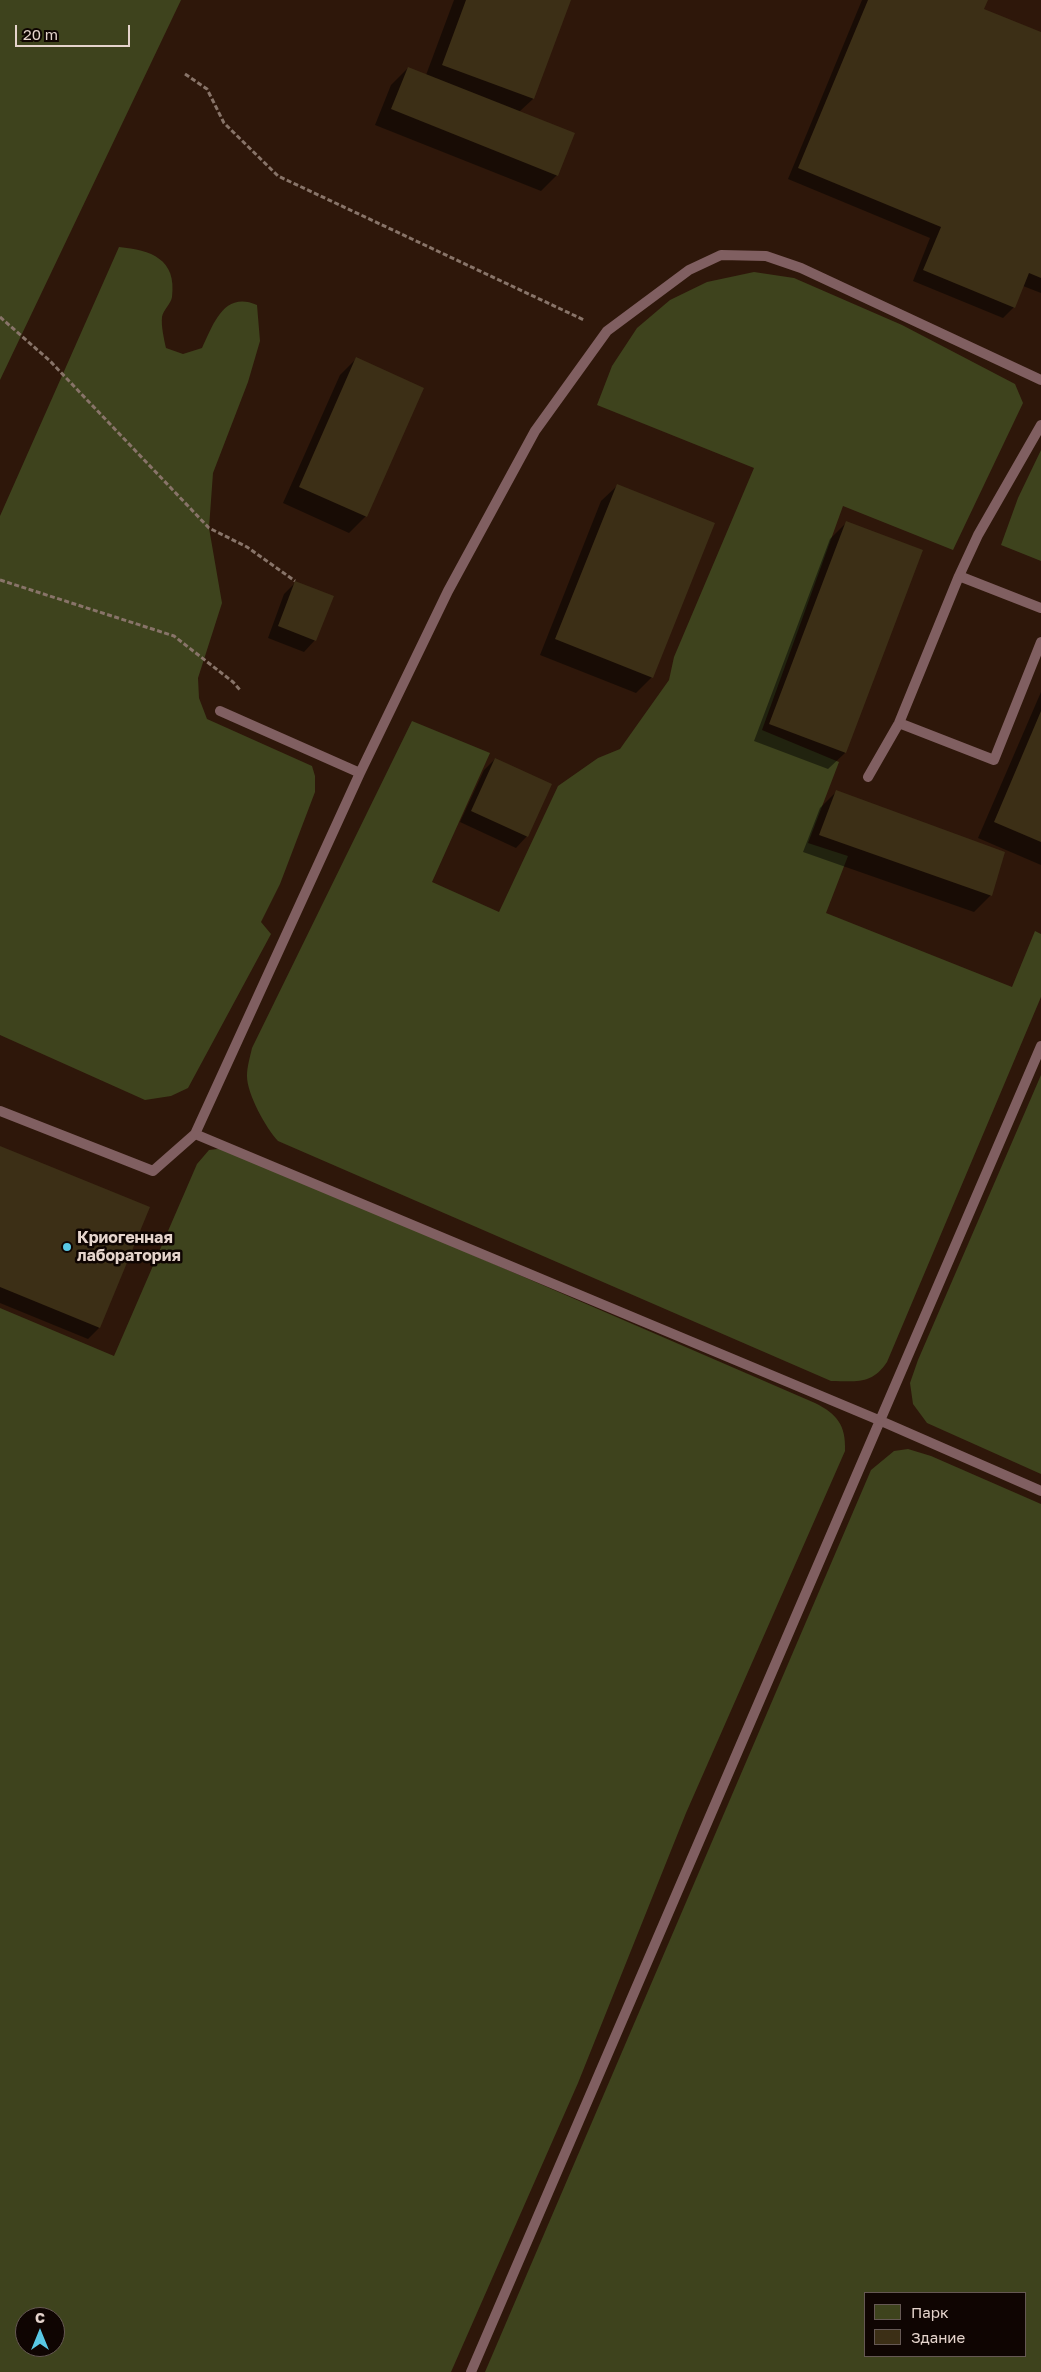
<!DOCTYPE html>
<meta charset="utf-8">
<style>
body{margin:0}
#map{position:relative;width:1041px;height:2372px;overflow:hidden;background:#2e170a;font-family:"Golos Text",sans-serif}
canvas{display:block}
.legend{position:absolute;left:864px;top:2292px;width:162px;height:65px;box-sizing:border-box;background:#0f0502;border:1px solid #655853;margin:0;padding:6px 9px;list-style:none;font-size:15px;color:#e5d4cc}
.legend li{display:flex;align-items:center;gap:10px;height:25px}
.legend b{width:25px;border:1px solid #655853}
.north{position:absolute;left:15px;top:2307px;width:50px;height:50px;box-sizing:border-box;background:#0f0502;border:1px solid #655853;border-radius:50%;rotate:0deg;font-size:14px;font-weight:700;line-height:20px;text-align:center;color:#e5d4cc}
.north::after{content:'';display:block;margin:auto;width:18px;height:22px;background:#59c8e4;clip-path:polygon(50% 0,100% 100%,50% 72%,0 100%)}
.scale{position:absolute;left:15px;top:25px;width:115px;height:22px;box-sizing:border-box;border:2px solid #e5d4cc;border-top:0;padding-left:6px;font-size:15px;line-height:18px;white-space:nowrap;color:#e5d4cc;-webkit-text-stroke:4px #0f0502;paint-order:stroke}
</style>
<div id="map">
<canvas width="1041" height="2372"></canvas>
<ul class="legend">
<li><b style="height:14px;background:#3e431d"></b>Парк</li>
<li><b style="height:14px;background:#3c2f16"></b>Здание</li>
</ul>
<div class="north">С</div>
<div class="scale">20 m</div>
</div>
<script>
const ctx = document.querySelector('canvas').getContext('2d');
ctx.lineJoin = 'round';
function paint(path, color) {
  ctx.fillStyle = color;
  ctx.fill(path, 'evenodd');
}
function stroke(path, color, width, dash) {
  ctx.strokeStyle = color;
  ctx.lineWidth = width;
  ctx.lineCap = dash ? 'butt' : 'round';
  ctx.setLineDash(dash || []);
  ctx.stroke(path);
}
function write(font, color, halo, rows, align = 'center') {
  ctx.font = font + ' "Golos Text",sans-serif';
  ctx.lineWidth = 5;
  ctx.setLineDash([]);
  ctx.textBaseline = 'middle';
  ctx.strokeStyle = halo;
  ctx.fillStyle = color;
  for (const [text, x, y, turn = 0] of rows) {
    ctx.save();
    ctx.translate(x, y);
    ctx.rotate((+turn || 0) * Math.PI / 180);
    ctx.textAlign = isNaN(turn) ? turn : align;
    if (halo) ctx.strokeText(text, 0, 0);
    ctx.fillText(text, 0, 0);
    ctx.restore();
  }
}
paint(new Path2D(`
 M0,0H181L0,380Z
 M119,247C151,250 177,259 172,297C171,304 163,310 162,317C161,326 164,339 166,348L183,354L202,348C214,323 224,291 257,305L260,341L248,382L213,473L209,528L222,603L198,678L199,698L207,719L312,766L315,776V792L280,884L261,922L271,934L188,1088L171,1096L145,1100L0,1035V516Z
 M754,272L794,278L902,325L1015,384L1023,403L953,550L843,506L762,730L839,762L808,843L848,856L826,913L1012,987L1035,931L1041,934V997L887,1362C872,1385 856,1381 831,1381L278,1141C266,1128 247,1094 247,1076C247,1067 250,1057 252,1048L412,721L490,753L432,882L499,912L558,786L598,758L620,749L669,680L674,657L754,468L597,405L612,366L637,328L670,300L707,282Z
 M1041,450V561L1001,545L1018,498Z
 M1041,1075V1474L927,1423L913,1404L910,1383L918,1360Z
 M226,1148L815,1403C837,1414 846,1425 845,1451L686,1813L578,2083L451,2372H0V1308L114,1356L197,1164L209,1150ZM25,2317H55V2347H25Z
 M908,1449L931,1456L1041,1504V2372H485L871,1470L894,1451ZM865,2293H1025V2356H865Z`), '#3e431d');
paint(new Path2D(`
 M454,0H569L533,99L519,112L557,175L541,191L375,125L391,85L408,68L426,75Z
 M862,0H987L983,10L1041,34V293L1023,286L1014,307L1003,318L913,281L930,238L788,179Z
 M356,359L366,516L349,533L283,503L340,375Z
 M618,485L652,677L636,693L540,655L601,501Z
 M846,523L845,753L828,769L754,741L830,539Z
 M296,582L315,640L304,652L268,638L284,594Z
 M1041,692V865L978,838Z
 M495,759L527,836L516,848L460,822L484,770Z
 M837,791L991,895L974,912L803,852L820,808Z
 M0,1147L99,1328L88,1339L0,1303Z`), '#0007');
paint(new Path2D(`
 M466,0H571L534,99L442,65Z
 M868,0H988L984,9L1041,32V278L1029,273L1015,308L923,270L941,227L798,168Z
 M408,67L575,133L558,176L391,109Z
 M356,357L424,388L367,517L299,487Z
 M617,484L715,523L653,678L555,639Z
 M846,521L923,550L846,753L769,724Z
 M295,581L334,596L316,641L278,626Z
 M1041,711V842L994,822Z
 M495,758L552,784L528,837L471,811Z
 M836,790L1005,852L992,896L819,835Z
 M0,1146L150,1207L100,1328L0,1287Z`), '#3c2f16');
stroke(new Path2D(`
 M185,74L207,89L224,123L278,176L584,320
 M0,317L50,361L209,528L247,547L295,581
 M0,580L174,636L233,682L241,691`), '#887469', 3, [5, 2.5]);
stroke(new Path2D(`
 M959,576L1041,608
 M220,711L360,773
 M899,723L994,760L1041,642
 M868,777L899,723L959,576L978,535L1041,425
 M0,1111L153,1171L195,1134L360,773L448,591L535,431L607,331L689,270L721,255L766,256L801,268L1041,380
 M195,1134L881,1421L1041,1491
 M471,2372L1041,1046`), '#805f61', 10);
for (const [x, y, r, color] of [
 [67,1247,5,"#59c8e4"]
]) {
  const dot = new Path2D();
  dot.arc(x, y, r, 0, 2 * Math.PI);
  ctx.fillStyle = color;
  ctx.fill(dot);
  stroke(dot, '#0f0502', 2);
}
write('bold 16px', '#e5d4cc', '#0f0502', [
 ["Криогенная",77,1238],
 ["лаборатория",77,1256]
], 'left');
</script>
